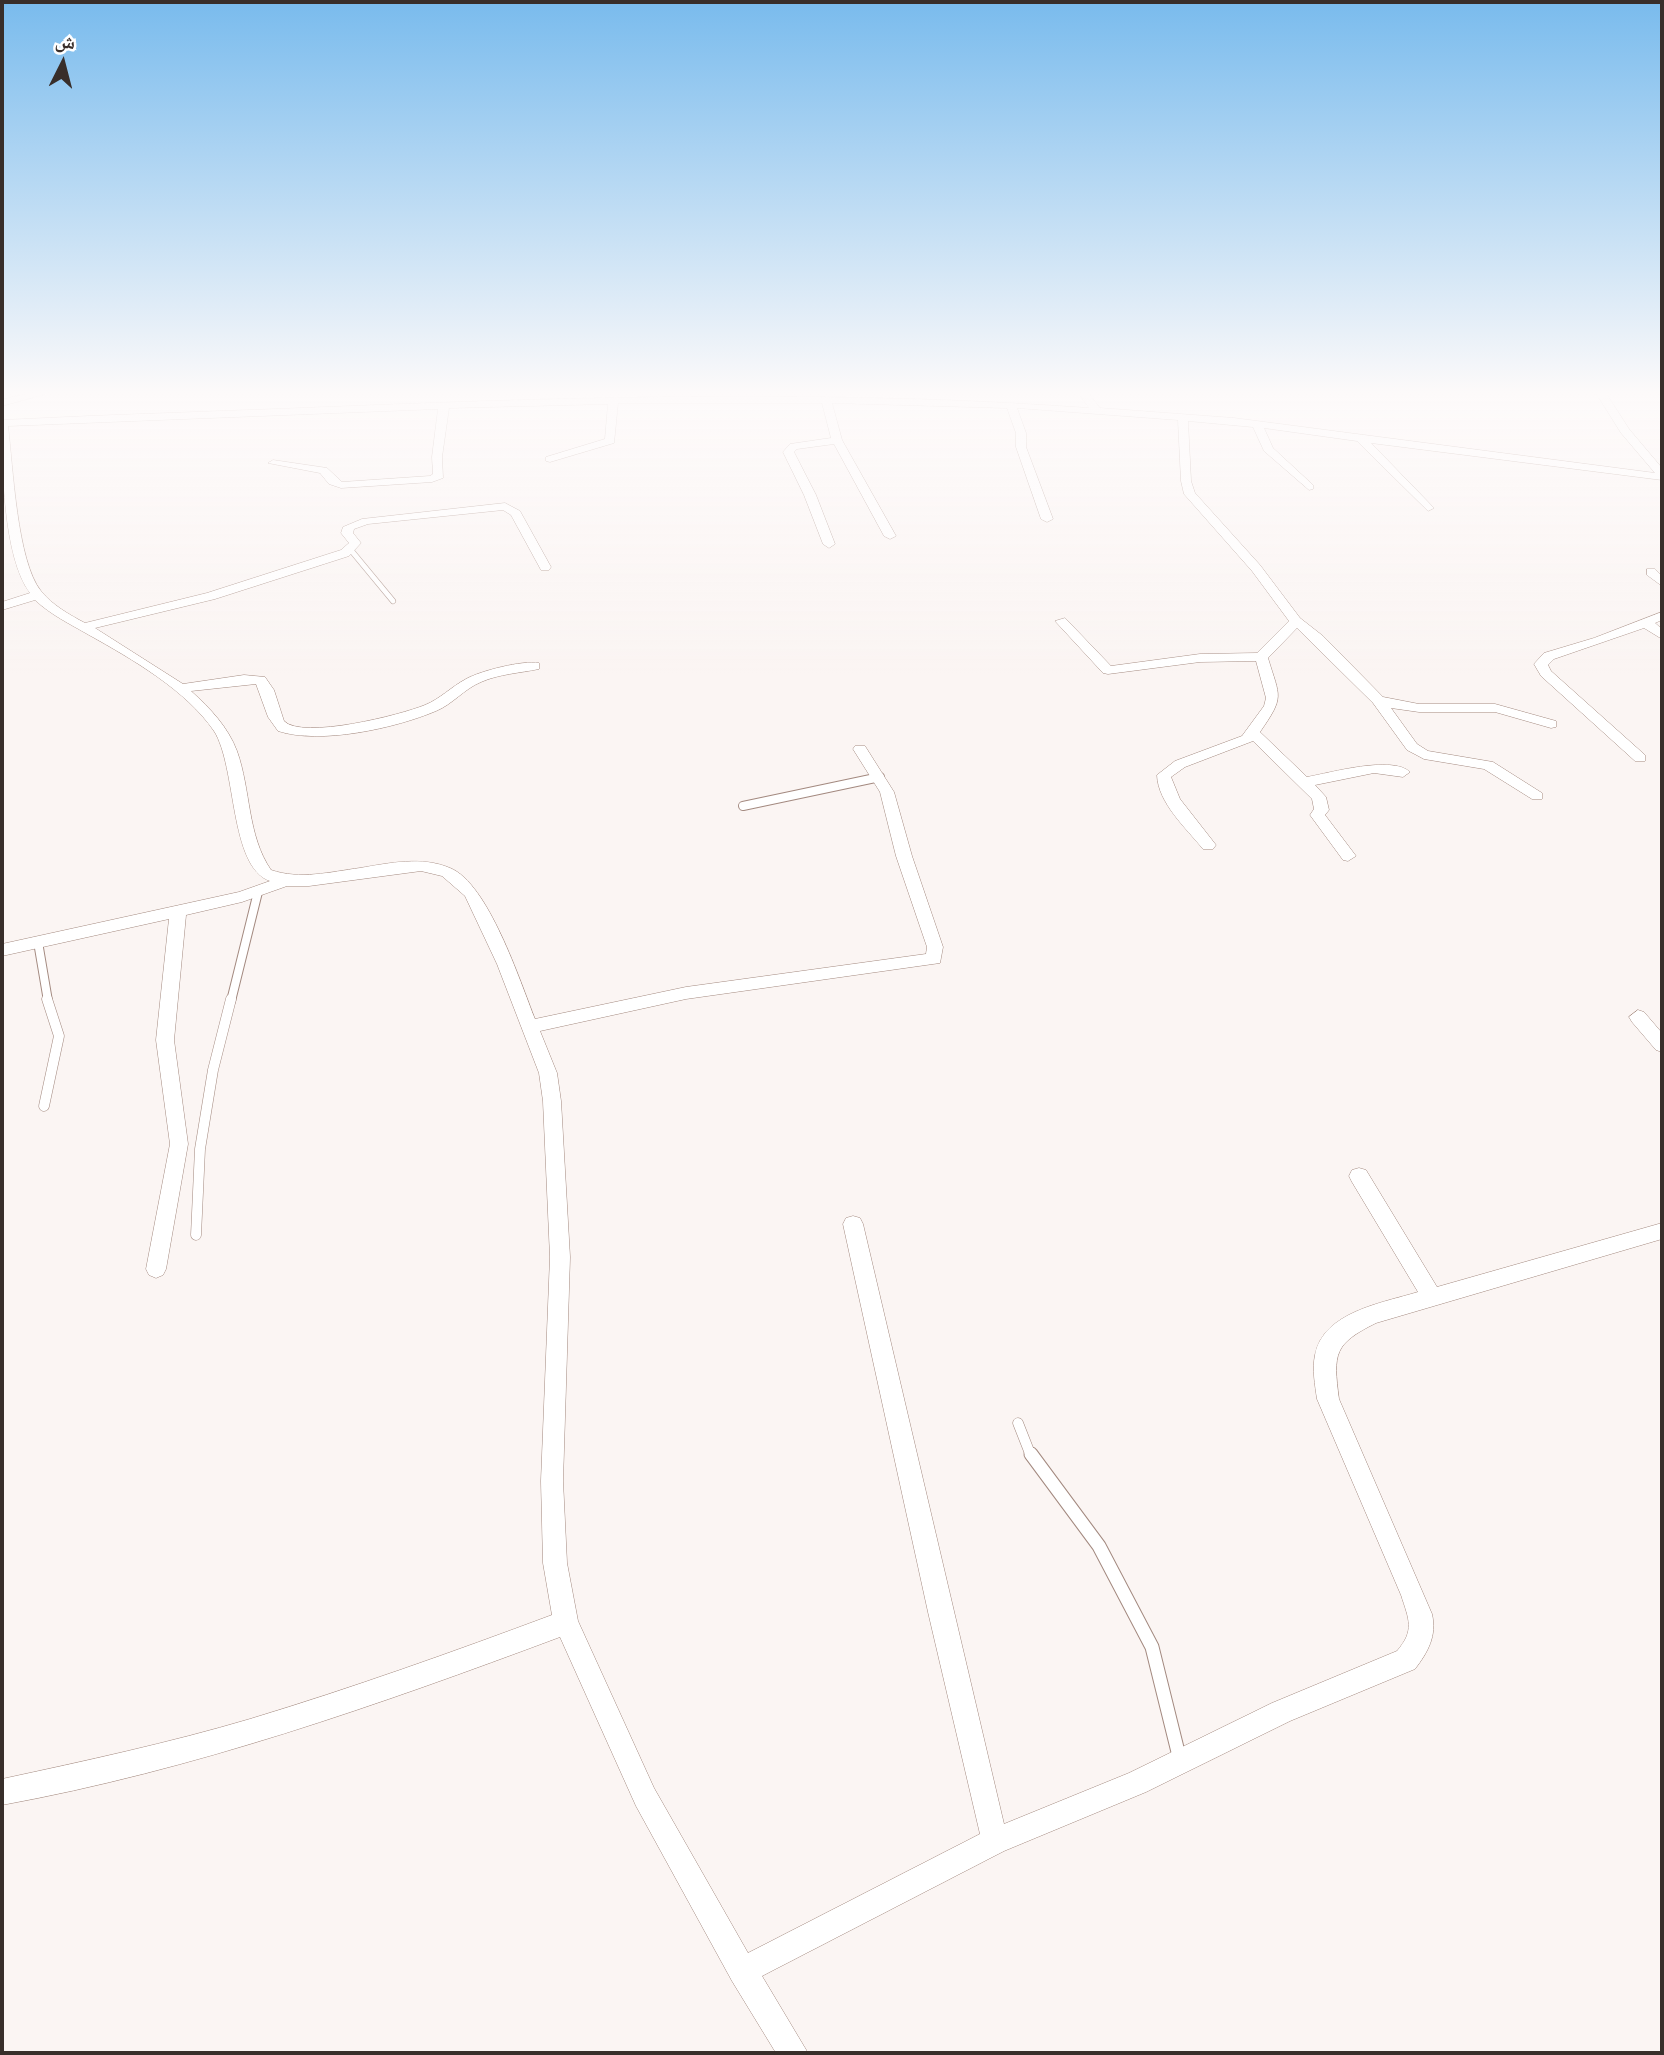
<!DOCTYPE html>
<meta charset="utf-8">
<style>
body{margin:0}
#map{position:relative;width:1664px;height:2055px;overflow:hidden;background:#fbf5f3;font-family:Karla,"Noto Naskh Arabic",sans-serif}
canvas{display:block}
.frame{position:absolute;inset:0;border:4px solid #382e2a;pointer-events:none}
.north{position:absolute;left:28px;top:28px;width:70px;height:70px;-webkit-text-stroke:5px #fff;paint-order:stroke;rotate:6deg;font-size:19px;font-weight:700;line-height:28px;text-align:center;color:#382e2a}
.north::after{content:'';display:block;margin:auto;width:24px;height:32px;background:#382e2a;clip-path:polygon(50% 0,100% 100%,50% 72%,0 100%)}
</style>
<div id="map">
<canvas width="1664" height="2055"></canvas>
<div class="frame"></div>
<div class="north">ش</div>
</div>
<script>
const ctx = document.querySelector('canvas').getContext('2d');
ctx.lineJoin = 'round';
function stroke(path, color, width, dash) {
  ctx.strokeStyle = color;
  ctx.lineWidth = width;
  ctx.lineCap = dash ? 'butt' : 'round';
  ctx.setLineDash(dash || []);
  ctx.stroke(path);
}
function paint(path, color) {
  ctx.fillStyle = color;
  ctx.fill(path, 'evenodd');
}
const serviceFar3 = new Path2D(`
 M350,549L393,601`);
const serviceFar2 = new Path2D(`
 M743,806L880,777
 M38,942L48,1001
 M231,1001L258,892`);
const serviceFar1 = new Path2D(`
 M44,1106L59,1036L47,999
 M196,1235L200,1149L213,1070L231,999
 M1018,1423L1031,1456`);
const service = new Path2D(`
 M1031,1454L1099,1546L1152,1647L1180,1760`);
const minor = new Path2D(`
 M41,390H60L2,406V400Z
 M1076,390H1086L1100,408L1234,418L1655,473L1621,433L1594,390H1604L1629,429L1662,468V480L1371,443L1432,506L1434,508L1428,511L1357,441L1264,428L1273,448L1313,485V489L1309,490L1264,451L1253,427L1188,421L1191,481L1195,493L1260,565L1300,618L1323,636L1383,697L1419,704H1495L1556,721V727L1551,728L1495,712H1419L1391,708L1417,744L1428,751L1493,762L1542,793V799H1532L1484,769L1424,759L1407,750L1373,703L1297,628L1268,658C1280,698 1285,696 1260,732L1307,777C1330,773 1392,755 1410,772L1403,777L1374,773L1315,785L1326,797L1329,810L1325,815L1356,856L1348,861L1343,860L1310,815L1314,809L1312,799L1253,741L1185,767L1171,777L1180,799L1216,845L1213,849H1203C1186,828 1158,803 1157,775L1175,761L1242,736L1264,706L1266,698L1256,661L1200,662L1108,674L1103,673L1055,621L1065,618L1111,666L1200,654L1257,653L1289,621L1252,571L1184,494L1181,481L1178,420L1017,408L1026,433V447L1053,519L1047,522L1041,519L1016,447V433L1007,408L832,403L842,440L896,536L890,539L884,536L834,444L797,449L794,452L816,495L835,544L829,548L823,544L804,495L783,452L790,444L831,438L822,403H618L614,443L550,462L546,461V457L605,439L608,404L449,408L442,457L443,478L432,482L341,488L329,484L320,473L268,463L273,460L327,468L342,482L430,476L433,474L432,457L438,409L8,426C13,466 17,561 41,591C52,605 70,615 85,623L207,593L341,550L349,543L341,533L343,527L362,519L505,503L520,511L551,567L549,570H541L511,515L503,510L368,524L354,529L353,533L361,543L349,556L215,599L95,628L183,684L244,675L265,677L274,690L284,721C302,740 401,715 425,705C440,699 451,687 466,679C480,671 523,660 539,663V669C520,673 499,674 481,682C464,689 453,704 436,711C396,728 320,745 278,731L268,717L256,684L191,691C210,708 228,727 237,751C251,790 247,835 271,870C300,880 330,872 360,868C390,863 422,856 450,868C488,883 520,981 535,1019L686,987L926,954L927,947L896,856L880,792L853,749L855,746H865L894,792L912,856L943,947L940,963L686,999L540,1031L557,1073L561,1101L570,1257L563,1481L567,1563L578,1621L654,1788L748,1953L980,1834L928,1612L843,1224L846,1218L853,1216L860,1218L863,1224L1004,1824L1129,1773L1272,1703L1397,1651C1415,1630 1409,1620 1401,1595L1317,1399C1315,1385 1312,1369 1315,1355C1323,1312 1382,1303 1418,1292L1352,1182L1349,1176L1352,1170L1359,1168L1366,1170L1437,1287L1662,1223V1239L1376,1323C1334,1344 1333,1353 1339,1399L1432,1614C1437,1636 1428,1652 1415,1669L1290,1721L1146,1792L1004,1851L762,1976L808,2053H776L732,1981L636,1806L560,1637C378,1705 194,1770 2,1805V1779C85,1761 169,1743 250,1719C352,1688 453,1652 552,1615L543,1563L541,1481L550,1257L543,1101L539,1073L497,964L465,896L442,876L421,871L309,886H287L242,902L186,915L174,1040L188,1144L166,1269L163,1275L156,1278L149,1275L146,1269L170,1144L156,1040L169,919L2,956V944L239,892L270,881C229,867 237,767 214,731C186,690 132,659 89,635C70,624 51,615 35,600L2,610V602L30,593C3,557 2,465 2,420C118,414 235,411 351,406C597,396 843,390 1089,408Z
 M1647,569H1655L1662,576V586L1647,575Z
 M1662,612V620L1655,623L1662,629V639L1644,628L1554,659L1548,665L1551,671L1645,755V761H1635L1541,676L1534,664L1544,653L1594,638Z
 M1638,1010L1644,1012L1662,1033V1052L1656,1050L1632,1022L1629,1017Z`);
stroke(serviceFar3, '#a3897f', 6);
stroke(serviceFar2, '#a3897f', 10);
stroke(serviceFar1, '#a3897f', 11);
stroke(service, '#a3897f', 15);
stroke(minor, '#a3897f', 1);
stroke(serviceFar3, '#fff', 5);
stroke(serviceFar2, '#fff', 8);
stroke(serviceFar1, '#fff', 10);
stroke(service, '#fff', 13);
paint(minor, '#fff');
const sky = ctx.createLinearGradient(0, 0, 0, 678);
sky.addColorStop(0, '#79bbed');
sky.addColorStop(0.58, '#fdfafa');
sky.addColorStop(1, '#fdfafa00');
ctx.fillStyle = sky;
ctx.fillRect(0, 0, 1664, 678);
</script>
